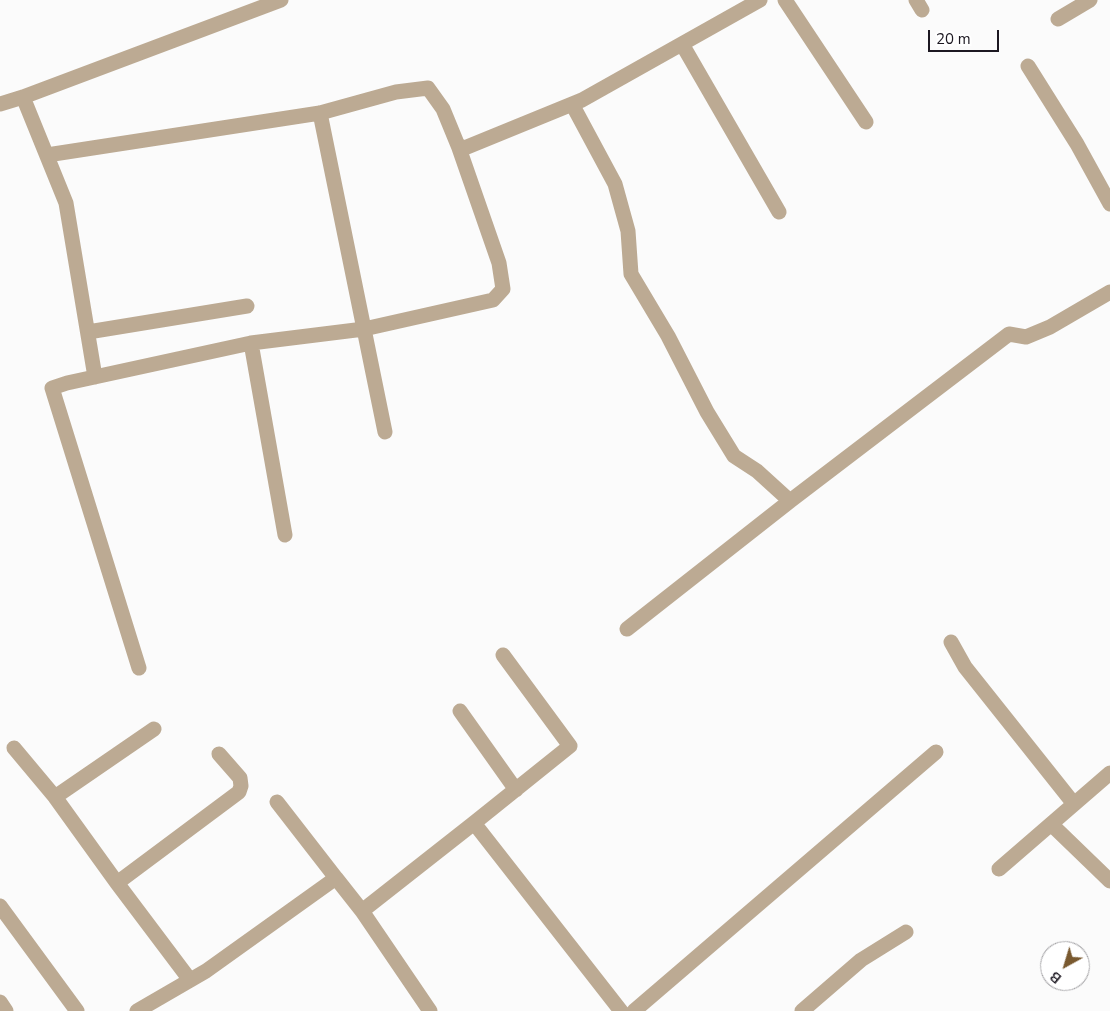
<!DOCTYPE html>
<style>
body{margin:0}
#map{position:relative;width:1110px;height:1011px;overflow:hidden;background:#fbfbfb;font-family:"Nunito Sans",sans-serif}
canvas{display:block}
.north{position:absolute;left:1040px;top:941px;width:50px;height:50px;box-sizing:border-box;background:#fff;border:1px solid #a4a3a6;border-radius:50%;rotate:219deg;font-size:14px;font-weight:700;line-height:20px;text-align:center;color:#1c1821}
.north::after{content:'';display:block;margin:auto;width:18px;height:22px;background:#79592f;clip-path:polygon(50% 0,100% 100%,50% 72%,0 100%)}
.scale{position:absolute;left:928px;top:30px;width:71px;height:22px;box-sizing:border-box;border:2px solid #1c1821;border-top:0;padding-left:6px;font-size:15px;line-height:18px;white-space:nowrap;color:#1c1821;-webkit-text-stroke:4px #fff;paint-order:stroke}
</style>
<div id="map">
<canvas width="1110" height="1011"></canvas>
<div class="north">B</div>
<div class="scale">20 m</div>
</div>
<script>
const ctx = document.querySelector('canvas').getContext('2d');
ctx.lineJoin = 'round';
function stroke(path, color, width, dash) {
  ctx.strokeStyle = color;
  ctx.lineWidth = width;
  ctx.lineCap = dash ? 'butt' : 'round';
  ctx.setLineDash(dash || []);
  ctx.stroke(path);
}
stroke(new Path2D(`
 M785,0L866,122
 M916,0L922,10
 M1058,19L1090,0
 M682,44L779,212
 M1028,66L1077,144L1110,204
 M23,97L66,203L95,377
 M0,104L23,97L281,0
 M572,104L615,184L628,231L631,274L668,336L707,412L734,456L757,471L790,501L1009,334L1026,337L1050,327L1110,292
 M320,113L385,432
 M459,148L467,147L582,100L760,0
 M47,155L320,113L396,92L428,88L443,109L459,148L499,263L503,289L493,300L364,329L251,343L67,383L52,388L139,668
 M88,332L247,306
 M251,343L285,535
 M627,629L790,501
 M951,642L965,667L1074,804
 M460,711L516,790
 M14,748L55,797L117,883L190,980
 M55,797L154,729
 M277,802L336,878
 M474,823L621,1011
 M1051,824L1110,881
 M999,869L1110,773
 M117,883L239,792L241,786L240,778L219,754
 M0,906L77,1011
 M362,911L430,1011
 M0,1002L6,1011
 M137,1011L206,971L336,878L362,911L474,823L570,746L503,655
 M634,1011L936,752
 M802,1011L861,960L906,932`), '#bcaa93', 15);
</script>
